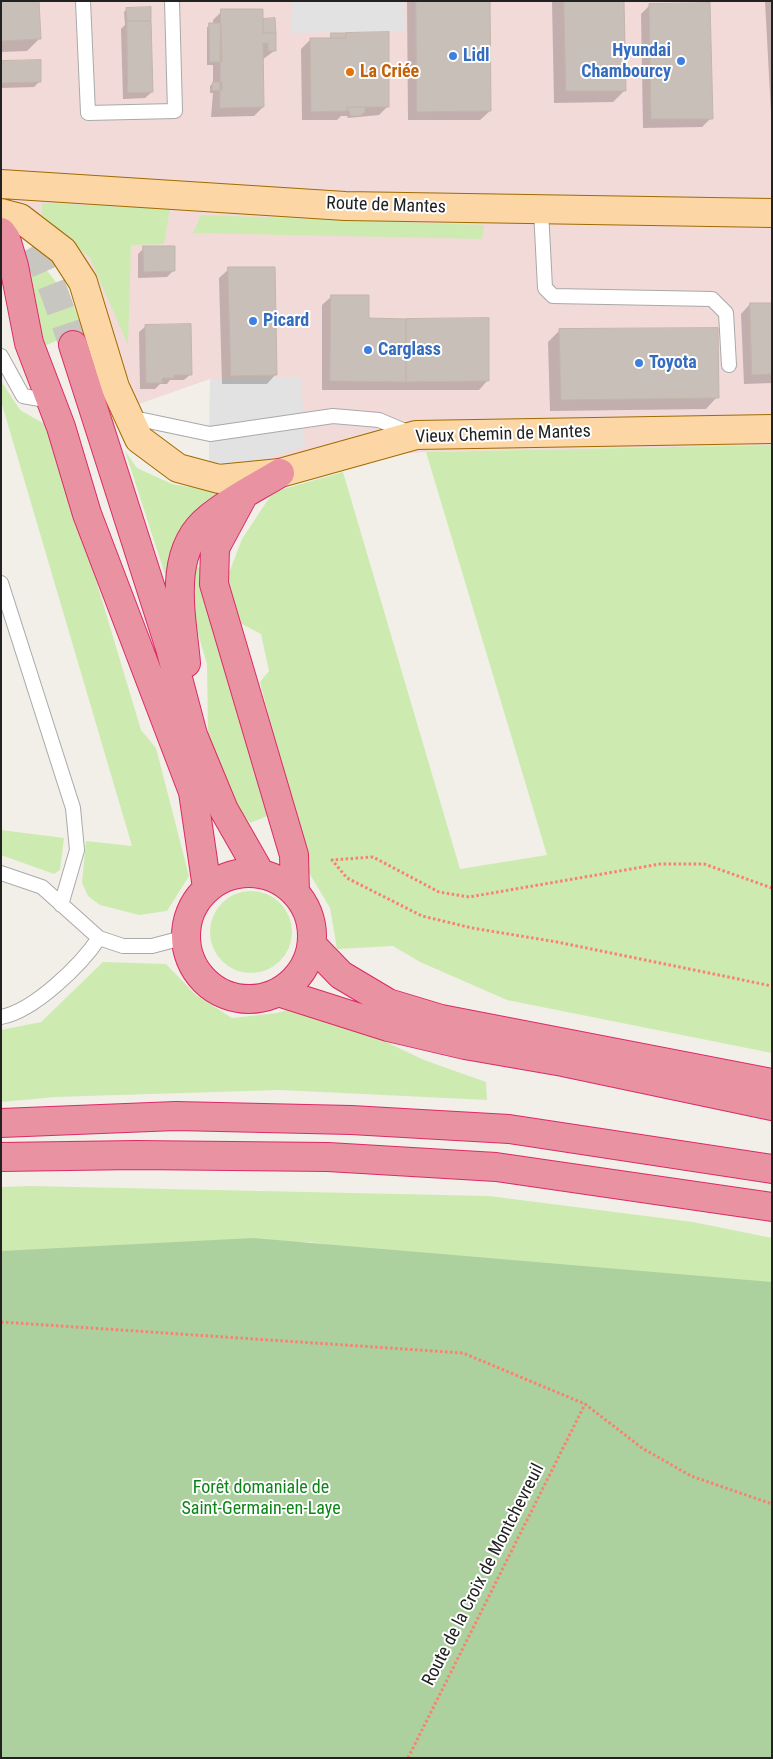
<!DOCTYPE html>
<meta charset="utf-8">
<style>
body{margin:0}
#map{position:relative;width:773px;height:1759px;overflow:hidden;background:#f2efe9;font-family:"Roboto Condensed",sans-serif}
canvas{display:block}
.frame{position:absolute;inset:0;border:2px solid #222;pointer-events:none}
</style>
<div id="map">
<canvas width="773" height="1759"></canvas>
<div class="frame"></div>
</div>
<script>
const ctx = document.querySelector('canvas').getContext('2d');
ctx.lineJoin = 'round';
function paint(path, color) {
  ctx.fillStyle = color;
  ctx.fill(path, 'evenodd');
}
function stroke(path, color, width, dash) {
  ctx.strokeStyle = color;
  ctx.lineWidth = width;
  ctx.lineCap = dash ? 'butt' : 'round';
  ctx.setLineDash(dash || []);
  ctx.stroke(path);
}
function write(font, color, halo, rows, align = 'center') {
  ctx.font = font + ' "Roboto Condensed",sans-serif';
  ctx.lineWidth = 4;
  ctx.setLineDash([]);
  ctx.textBaseline = 'middle';
  ctx.strokeStyle = halo;
  ctx.fillStyle = color;
  for (const [text, x, y, turn = 0] of rows) {
    ctx.save();
    ctx.translate(x, y);
    ctx.rotate((+turn || 0) * Math.PI / 180);
    ctx.textAlign = isNaN(turn) ? turn : align;
    if (halo) ctx.strokeText(text, 0, 0);
    ctx.fillText(text, 0, 0);
    ctx.restore();
  }
}
paint(new Path2D(`
 M1,1H772V445L426,452L224,466L209,461L210,379L139,404L67,236L1,229Z`), '#f2dad9');
paint(new Path2D(`
 M42,203L170,209L164,244L131,245L128,345L90,258L42,217Z
 M201,215L484,225L482,239L193,233Z
 M24,258L38,259L73,304L83,330L44,346L28,309Z
 M1,381L20,410L50,427L141,730L156,748L189,876L167,911L139,915L100,905L88,896L82,883L86,841L132,846L1,401Z
 M772,445V1053L507,1000L420,962L393,946L337,949L330,908L308,871L260,682L269,671L261,634L238,622L227,578L242,539L273,492L343,472L460,869L547,855L426,452Z
 M125,451L137,468L172,484L219,492L191,523L171,593Z
 M195,566L205,570L272,814L250,823L235,806L208,736L207,664L194,620L191,583Z
 M1,830L64,838L60,870L54,874L1,855Z
 M210 932a41 41 0 1 1 82 0a41 41 0 1 1-82 0Z
 M103,962L166,964L196,995L232,1018L277,1013L294,1008L336,1018L424,1060L486,1082L487,1100L280,1090L56,1097L1,1102V1030L41,1022Z
 M31,1186L489,1196L693,1222L772,1238V1297L431,1260L310,1242L1,1254V1187Z`), '#cdebb0');
paint(new Path2D(`
 M253,1238L772,1282V1758H1V1251Z`), '#add19e');
paint(new Path2D(`
 M291,1H404L405,31L291,33Z
 M301,377L305,446L248,464L224,466L209,461L210,379Z`), '#e2e2e2');
paint(new Path2D(`
 M1,1L39,39L27,51L1,52Z
 M407,1H489L490,111L480,120H408Z
 M552,1H623L625,90L613,102L554,103Z
 M765,1H772V132Z
 M650,5L711,118L702,127L643,128L641,14Z
 M127,9L152,92L145,98L123,99L121,29L125,25L124,12Z
 M222,11L262,20L274,51L262,60L263,107L254,116L211,117L213,93H210V86L213,83V65H207V27L213,25V20Z
 M332,34L388,106L379,115L348,118L347,116H341L337,120H302L301,49L311,39H329Z
 M1,62L40,81L34,87L1,88Z
 M144,248L173,271L167,277L138,278V254Z
 M229,269L276,374L267,384H222L219,278Z
 M332,296L368,320L488,380L479,390H322V305Z
 M750,304H772V383L744,384L741,314Z
 M146,326L191,374L184,380H170L167,384H160L155,389H140L139,332Z
 M560,330L717,397L706,409L550,411L548,342Z`), '#0003');
const building = new Path2D(`
 M1,1H39L41,39L1,41Z
 M416,1H490L491,111L417,112Z
 M564,1H624L626,91H566Z
 M710,3L713,119H651L649,4Z
 M151,7V21H127L126,8Z
 M221,9H263V33H276V51H268V43H263L264,107L220,108Z
 M275,18L276,33H263V19Z
 M127,21H151L153,92L128,93Z
 M209,23H221L222,62H210Z
 M389,32V107H347V111L311,112L310,38H346V33Z
 M331,33H346V38H331Z
 M41,60V82L1,83V61Z
 M213,82H222V90L212,91Z
 M347,107H365V112L360,116H351Z
 M143,246H175V271L144,272Z
 M228,267H275L277,375L231,376Z
 M331,295H369V318L406,319V382L330,381Z
 M750,303H772V374L752,375Z
 M489,318V381L406,382V319Z
 M191,324L192,375H174V378H162V383H146L145,325Z
 M718,328L719,398L561,400L559,329Z`);
paint(building, '#c7bfb8');
stroke(building, '#c4b6ab', 1);
stroke(new Path2D(`
 M7,214C39,236 59,308 73,345`), '#c8c6c1', 28, [28, 14]);
const service = new Path2D(`
 M83,1L88,113L175,111L172,1
 M541,210L545,288L553,296L712,299L726,313L729,365
 M1,356L23,396L51,401
 M129,417L210,434L333,416L379,420L412,434
 M1,583L73,808L77,850L61,905
 M1,873L42,887L99,938L123,946H152L186,937
 M1,1017C34,1011 81,965 99,938`);
const primary = new Path2D(`
 M1,184L345,206L772,213
 M1,213L20,218L63,251L83,282L115,387L139,439L178,468L219,479L280,473L416,435L772,429`);
const motorway = new Path2D(`
 M1,232L6,239L14,266L29,343L61,427L87,514L193,792L207,888
 M73,345L170,648L193,735L224,810L260,873
 M243,496L215,548L214,584L294,855L295,893
 M186,663C182,616 166,552 209,518C230,500 257,487 280,473
 M186 936a63 63 0 1 1 126 0a63 63 0 1 1-126 0Z
 M312,945L341,975L388,1003L441,1019L772,1083
 M278,992L388,1027L465,1045L563,1062L772,1106
 M1,1123L176,1116L351,1120L509,1129L772,1169
 M1,1157L136,1155L328,1157L496,1167L772,1207`);
stroke(service, '#a9a9a9', 16);
stroke(primary, '#a06b00', 30);
stroke(motorway, '#dc2a67', 30);
stroke(new Path2D(`
 M772,888L704,864H660L469,897L439,892L373,857L332,860L347,878L422,916L472,928L557,942L772,986
 M1,1322L463,1353L585,1404L642,1448L691,1476L772,1504
 M408,1758L585,1404`), '#fa8072', 3, [2.5, 2.5]);
stroke(service, '#fff', 14);
stroke(primary, '#fcd6a4', 28);
stroke(motorway, '#e892a2', 28);
for (const [x, y, r, color] of [
 [453,56,5,"#3f7fe0"],
 [681,61,5,"#3f7fe0"],
 [350,72,5,"#e8710a"],
 [253,321,5,"#3f7fe0"],
 [368,350,5,"#3f7fe0"],
 [639,363,5,"#3f7fe0"]
]) {
  const dot = new Path2D();
  dot.arc(x, y, r, 0, 2 * Math.PI);
  ctx.fillStyle = color;
  ctx.fill(dot);
  stroke(dot, '#fff', 2);
}
write('bold 18px', '#366cbe', '#fff', [
 ["Hyundai",671,51,"right"],
 ["Chambourcy",671,72,"right"],
 ["Lidl",463,56],
 ["Picard",263,321],
 ["Carglass",378,350],
 ["Toyota",649,363]
], 'left');
write('bold 18px', '#c56008', '#fff', [
 ["La Criée",360,72]
], 'left');
write('18px', '#222', '#fff', [
 ["Route de Mantes",386,206,2],
 ["Vieux Chemin de Mantes",503,435,-2],
 ["Route de la Croix de Montchevreuil",484,1575,-63]
]);
write('18px', '#0c8416', '#fff', [
 ["Forêt domaniale de",261,1488],
 ["Saint-Germain-en-Laye",261,1509]
]);
</script>
